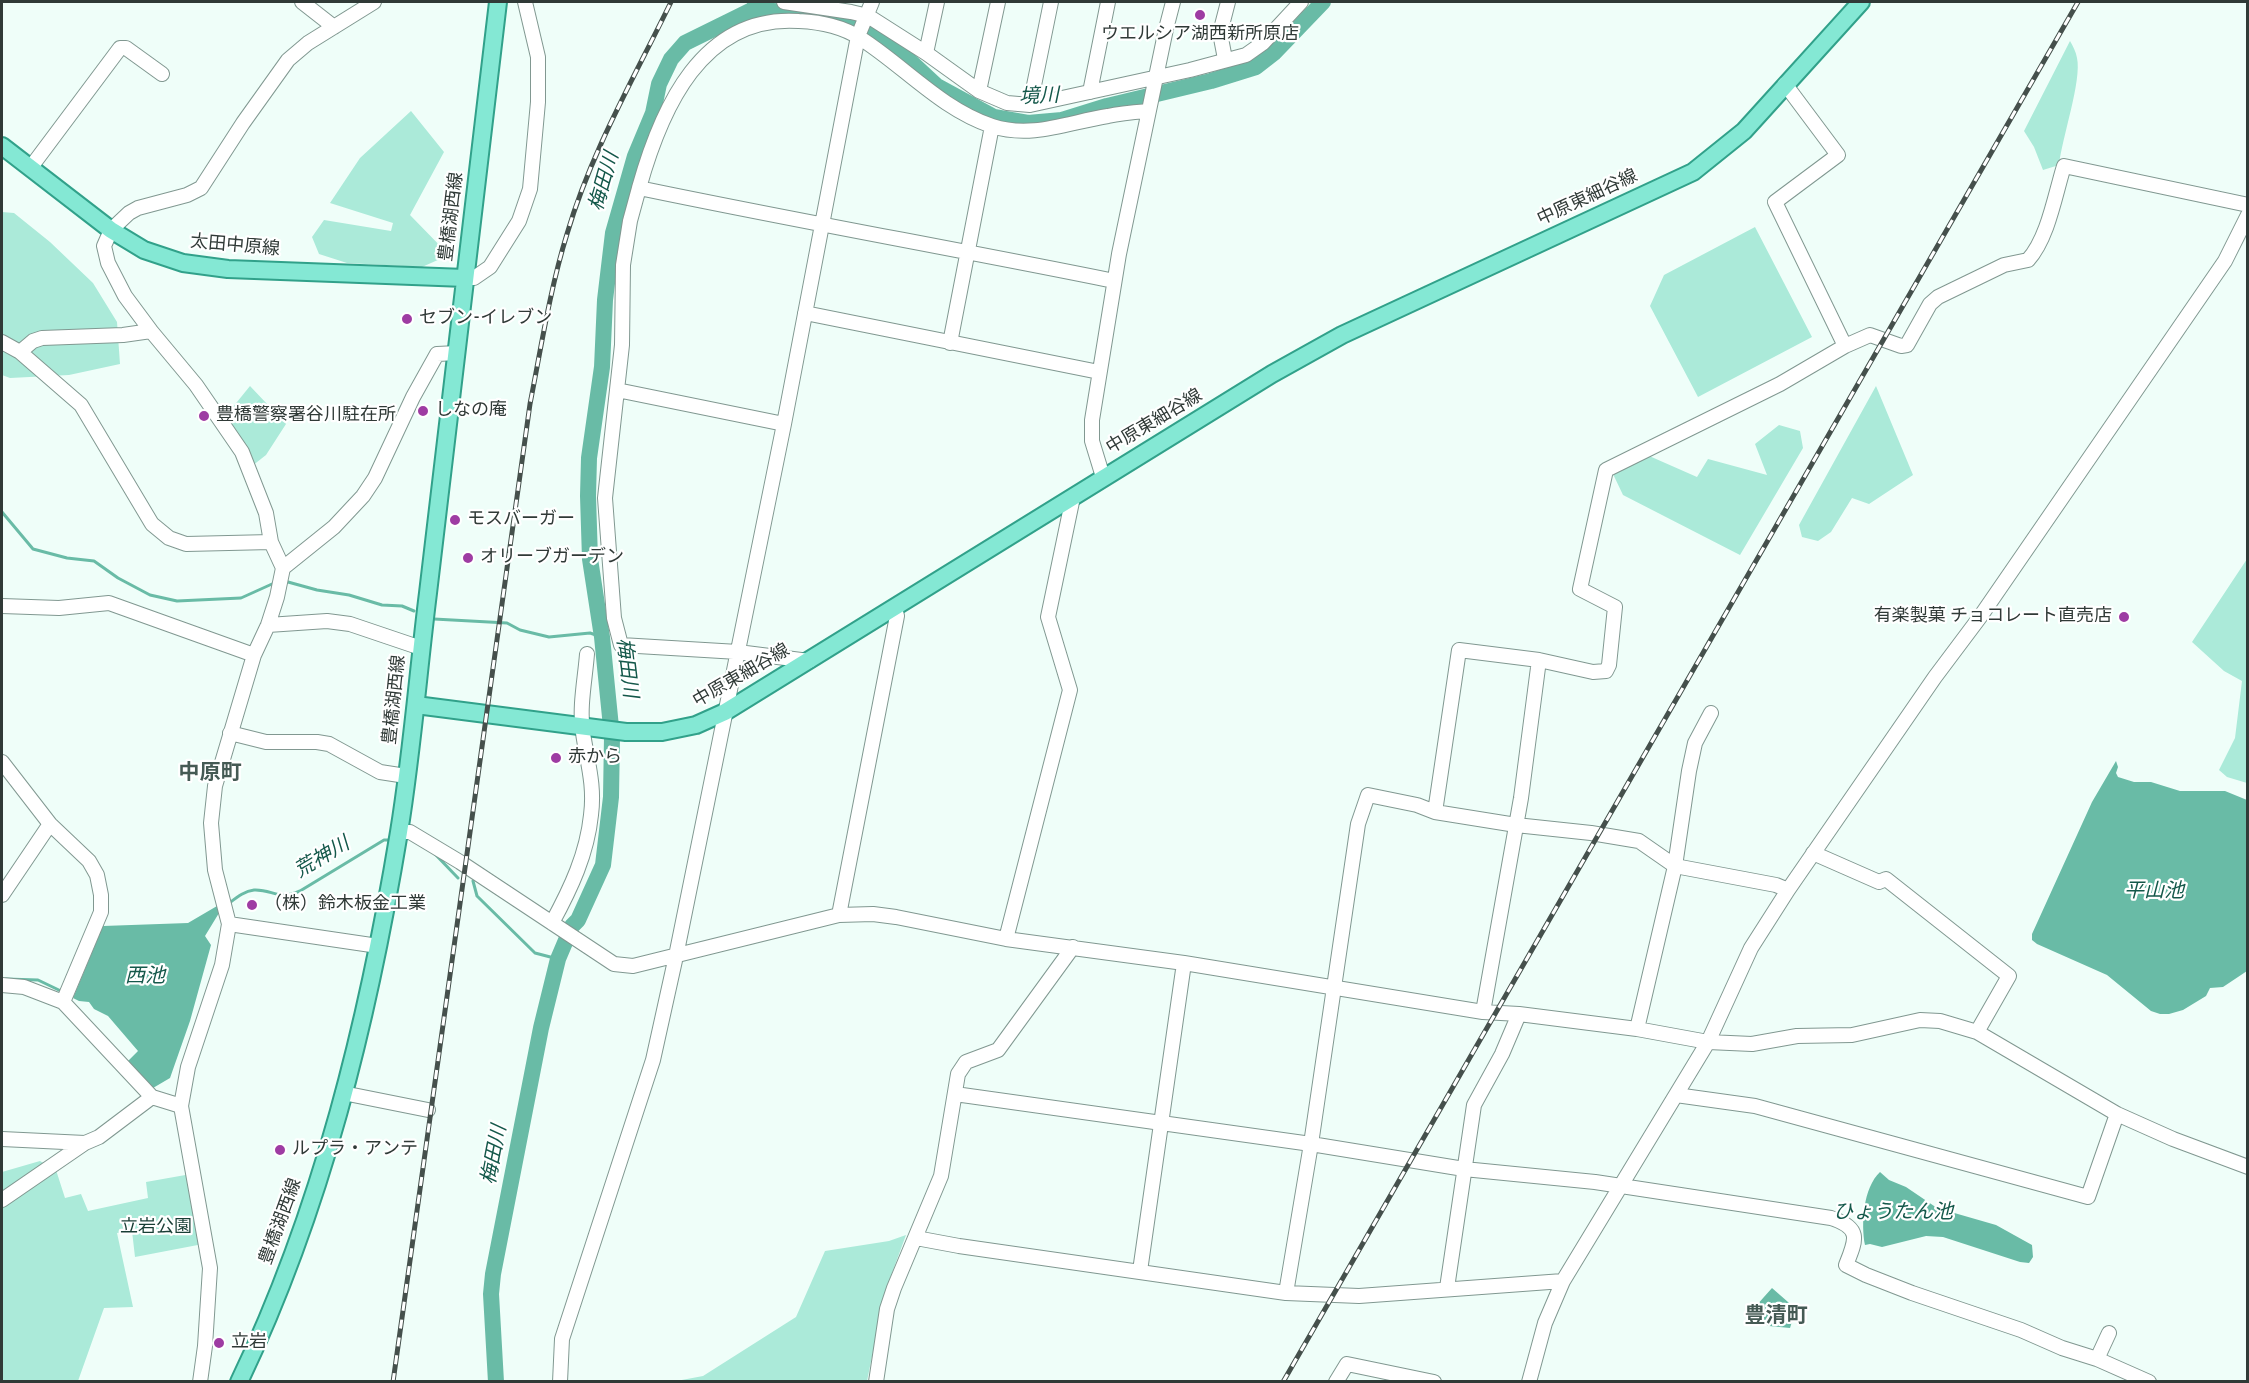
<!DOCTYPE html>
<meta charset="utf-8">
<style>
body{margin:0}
#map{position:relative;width:2249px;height:1383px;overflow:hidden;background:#effef9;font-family:Overpass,sans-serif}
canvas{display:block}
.frame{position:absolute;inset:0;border:3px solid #303a37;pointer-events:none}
</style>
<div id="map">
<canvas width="2249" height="1383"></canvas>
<div class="frame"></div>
</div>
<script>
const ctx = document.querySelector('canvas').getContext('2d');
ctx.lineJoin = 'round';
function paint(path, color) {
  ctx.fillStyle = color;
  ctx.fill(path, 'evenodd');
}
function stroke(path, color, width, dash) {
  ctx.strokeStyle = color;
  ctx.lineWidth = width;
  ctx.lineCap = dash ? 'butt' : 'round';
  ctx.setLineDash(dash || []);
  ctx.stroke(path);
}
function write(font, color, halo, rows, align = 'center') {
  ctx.font = font + ' Overpass,"Noto Sans JP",sans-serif';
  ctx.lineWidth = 4.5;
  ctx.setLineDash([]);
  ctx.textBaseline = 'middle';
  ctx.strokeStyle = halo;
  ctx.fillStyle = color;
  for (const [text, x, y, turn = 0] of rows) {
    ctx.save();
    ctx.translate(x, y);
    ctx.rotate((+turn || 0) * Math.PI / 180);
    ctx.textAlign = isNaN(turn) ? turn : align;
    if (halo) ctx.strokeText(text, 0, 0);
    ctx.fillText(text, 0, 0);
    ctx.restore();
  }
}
paint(new Path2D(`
 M2070,41C2073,46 2076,52 2077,58C2082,80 2062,138 2059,165L2043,170L2034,147L2024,131Z
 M411,111L444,152L410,215L449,255L422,267L347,263L319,254L312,237L324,220L391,231L393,223L330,203L360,158Z
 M2,212L14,213L50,242L93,283L117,322L120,364L69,375L10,378L2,375Z
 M1755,227L1812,337L1698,397L1650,306L1664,275Z
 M250,386L286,424L266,455L252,466L224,418Z
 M1876,386L1913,475L1869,504L1852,498L1831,532L1818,541L1802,537L1799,525Z
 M1779,425L1800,431L1803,448L1740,555L1623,495L1613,474L1647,455L1697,477L1708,459L1767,475L1755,444Z
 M2247,559V783L2227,777L2219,770L2235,738L2242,681L2224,671L2192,642Z
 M40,1161L56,1170L65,1198L81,1194L88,1211L148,1198L146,1182L191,1174L203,1244L135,1257L132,1231L117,1233L133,1307L104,1308L78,1381L2,1382V1172Z
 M906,1235L885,1292L867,1381L671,1382L703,1376L796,1317L825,1251L889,1241Z`), '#abead9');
paint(new Path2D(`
 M2116,761L2118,767L2116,773L2118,777L2134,782H2151L2180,791H2225L2247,800V971L2223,987L2210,988L2206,996L2183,1010L2169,1014H2160L2151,1011L2107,975L2037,944L2032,940V934L2092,802Z
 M217,906L219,913L205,936L211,945L190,1021L170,1078L153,1088L128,1061L138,1051L108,1016L94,1009L89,1002L79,1001L73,998L103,926L188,923Z
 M1880,1172L1889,1180L1906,1187L1937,1208L1996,1225L2032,1245L2033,1257L2029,1263L2020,1262L1943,1237L1926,1236L1882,1247L1870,1244L1865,1245C1861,1224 1863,1188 1880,1172Z
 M1772,1288L1796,1309L1790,1328L1769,1326L1747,1316Z`), '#69bba6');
stroke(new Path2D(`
 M2,512L33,549L67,558L94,561L118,578L150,595L177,601L241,598L272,584
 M288,582L317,590L349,595L382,605L402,606L414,611
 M434,619L507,623L520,630L549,637L590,633L602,637
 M433,852L458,878
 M473,881L477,896L535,953L558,959
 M228,904C236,898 244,891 254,890C273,889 277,901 300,891L384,840H391
 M6,979L38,980L63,992`), '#69bba6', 3);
stroke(new Path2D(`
 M752,10L814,13L857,26L909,60L937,86L994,117L1028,123L1062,120L1107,106L1211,81L1256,67L1274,53L1323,2
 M496,1382L491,1294L493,1274L541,1028L558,959L572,926L578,920L603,865L611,797L612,737L602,637L590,559L588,496L589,458L602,367L605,300L613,233L635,156L653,113L659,84L671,59L685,43L752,10L758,2`), '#69bba6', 16);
const minor = new Path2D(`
 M302,2L334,27
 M784,2L851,12L868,16L926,53L979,91L1007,103L1030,105L1190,70L1246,55L1263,43L1301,2
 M926,53L937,2
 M1225,59L1220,33L1228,2
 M1785,84L1838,155L1775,202L1845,346
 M979,91L998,2
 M1090,92L1108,2
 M1030,105L1051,2
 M31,167L120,48H126L162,74
 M639,188C661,109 702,14 799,21C820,22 843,27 860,38C904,66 941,109 992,126C1032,139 1069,122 1108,116C1121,113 1135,112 1148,111
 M465,278H474L490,267L519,221L530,189L538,102V57L525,2
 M805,313L1099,372
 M2,342L20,352L81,405L152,524L169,538L186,544L271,542
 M950,343L992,126
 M20,352L33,341L42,338L123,335L151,331
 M617,390L784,424
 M1103,477L1092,441V420L1119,254L1166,29L1173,2
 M283,568L334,527L363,496L375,478L413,397L437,354L457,353
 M2,606L59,608L109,603L254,655
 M268,625L327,621L350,624L421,648
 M809,661L738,652L621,645L614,618L605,498L622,345L623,265L630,221L639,188C797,221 956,249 1114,281
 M230,733L266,742H317L329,744L380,772L406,776
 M2,762L50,824L89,861L97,875L101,895V912L63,1002
 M1435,812L1459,650L1539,660L1593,672L1606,671L1609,665L1615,607L1580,589L1606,470L1780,384L1845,346L1870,335L1901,346L1907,345L1930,304L1938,297L2004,265L2028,260C2048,238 2055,195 2064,166L2248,205
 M399,832H410L460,862L614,964L633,966L839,915L873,914L896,917L1006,939L1184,963L1483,1012L1519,1014L1637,1029L1708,1042L1752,1044L1797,1036L1852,1035L1920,1020L1940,1021L1977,1032L2117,1114L2173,1139L2248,1167
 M1813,853L1879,882L1886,879L2009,976L1977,1032
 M2,895L50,824
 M839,915L897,616L895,608
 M552,923C571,888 587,854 591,815C595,785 587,761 583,733C579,707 585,680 587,654
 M229,924L378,946
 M1006,939L1070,690L1048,617L1073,497
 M2,985L24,987L63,1002L152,1097L181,1106
 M1483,1012L1521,798L1539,660
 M1637,1029L1675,866L1689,771L1695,743L1711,713
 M343,1093L428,1110
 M955,1094L1311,1144L1464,1169L1595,1182L1831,1218C1862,1228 1856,1240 1846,1265L1866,1275L1912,1293L2021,1330L2062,1348L2097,1359L2149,1382
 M1676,1095L1755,1106L2088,1197L2117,1114
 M2,1139L85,1143
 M2,1200L85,1143L99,1137L152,1097
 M916,1238L959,1246L1286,1293L1359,1296L1563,1281
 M1140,1271L1184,963
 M1447,1288L1474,1105L1502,1054L1519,1014
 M1286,1293L1311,1144L1358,824L1368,795L1417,805L1435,812L1516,825L1591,833L1639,841L1675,866L1776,885L1788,890
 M2097,1359L2109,1333
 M200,1382L205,1346L210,1268L181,1106L188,1067L222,965L229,924L215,870L211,823L215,786L254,655L268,625L277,597L283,568L271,542L266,513L242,452L196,385L151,331L125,296L108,263L104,246L111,230L129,213L138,208L187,195L201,188L243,123L288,60L308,43L374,2
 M560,1382L562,1339L653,1060L676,956L784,424L858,36L872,2
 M876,1382L887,1309L894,1288L941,1176L958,1074L966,1062L998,1050L1073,947
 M1336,1382L1347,1364L1434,1382
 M1529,1382L1545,1323L1563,1281L1708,1042L1751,948L1788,890L1935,677L1980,617L2225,261L2248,215`);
const major = new Path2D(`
 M2,146L111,230L144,250L183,263L228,269L465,278
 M416,705L626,732H662L696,725L725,712L1272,374L1342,335L1693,172L1744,131L1861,2
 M239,1382C322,1209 368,1020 399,832C412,753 418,673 428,593C452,396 474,199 498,2`);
stroke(minor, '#819891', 16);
stroke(major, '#31a18a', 20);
stroke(minor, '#fff', 14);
stroke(major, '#84e8d4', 16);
const rail = new Path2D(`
 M393,1382L530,404C541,348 550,289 567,234C591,152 634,78 671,2
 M1283,1382L2078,2`);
stroke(rail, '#45504c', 5);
stroke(rail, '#fff', 3, [9]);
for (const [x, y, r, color] of [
 [1200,15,6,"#9e3ca3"],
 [407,319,6,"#9e3ca3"],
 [423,411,6,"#9e3ca3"],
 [204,416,6,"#9e3ca3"],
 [455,520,6,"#9e3ca3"],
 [468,558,6,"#9e3ca3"],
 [2124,617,6,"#9e3ca3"],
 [556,758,6,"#9e3ca3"],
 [252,905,6,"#9e3ca3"],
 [280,1150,6,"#9e3ca3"],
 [219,1343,6,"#9e3ca3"]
]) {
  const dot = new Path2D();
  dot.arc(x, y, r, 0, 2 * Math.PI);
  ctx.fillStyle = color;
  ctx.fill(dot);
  stroke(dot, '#fff', 2);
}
write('18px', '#303a37', '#fff', [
 ["ウエルシア湖西新所原店",1200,35,"center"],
 ["セブン-イレブン",419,319],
 ["しなの庵",435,411],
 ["豊橋警察署谷川駐在所",216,416],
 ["モスバーガー",467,520],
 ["オリーブガーデン",480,558],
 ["有楽製菓 チョコレート直売店",2112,617,"right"],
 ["赤から",568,758],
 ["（株）鈴木板金工業",264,905],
 ["ルプラ・アンテ",292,1150],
 ["立岩",231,1343]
], 'left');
write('18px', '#303a37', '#fff', [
 ["中原東細谷線",1588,199,-25],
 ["豊橋湖西線",453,217,-83],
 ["太田中原線",235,247,5],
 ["中原東細谷線",1155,423,-31],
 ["中原東細谷線",742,677,-30],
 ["豊橋湖西線",396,700,-84],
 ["豊橋湖西線",282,1222,-70]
]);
write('18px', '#183e35', '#fff', [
 ["立岩公園",156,1228]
]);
write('italic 20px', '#14584a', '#fff', [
 ["境川",1039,98,-2],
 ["梅田川",606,182,-74],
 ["梅田川",625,668,83],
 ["荒神川",323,859,-31],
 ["平山池",2154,893],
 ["西池",145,978],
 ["梅田川",496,1155,-79],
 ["ひょうたん池",1893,1214]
]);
write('bold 21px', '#455a54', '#fff', [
 ["中原町",210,775],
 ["豊清町",1776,1318]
]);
</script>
